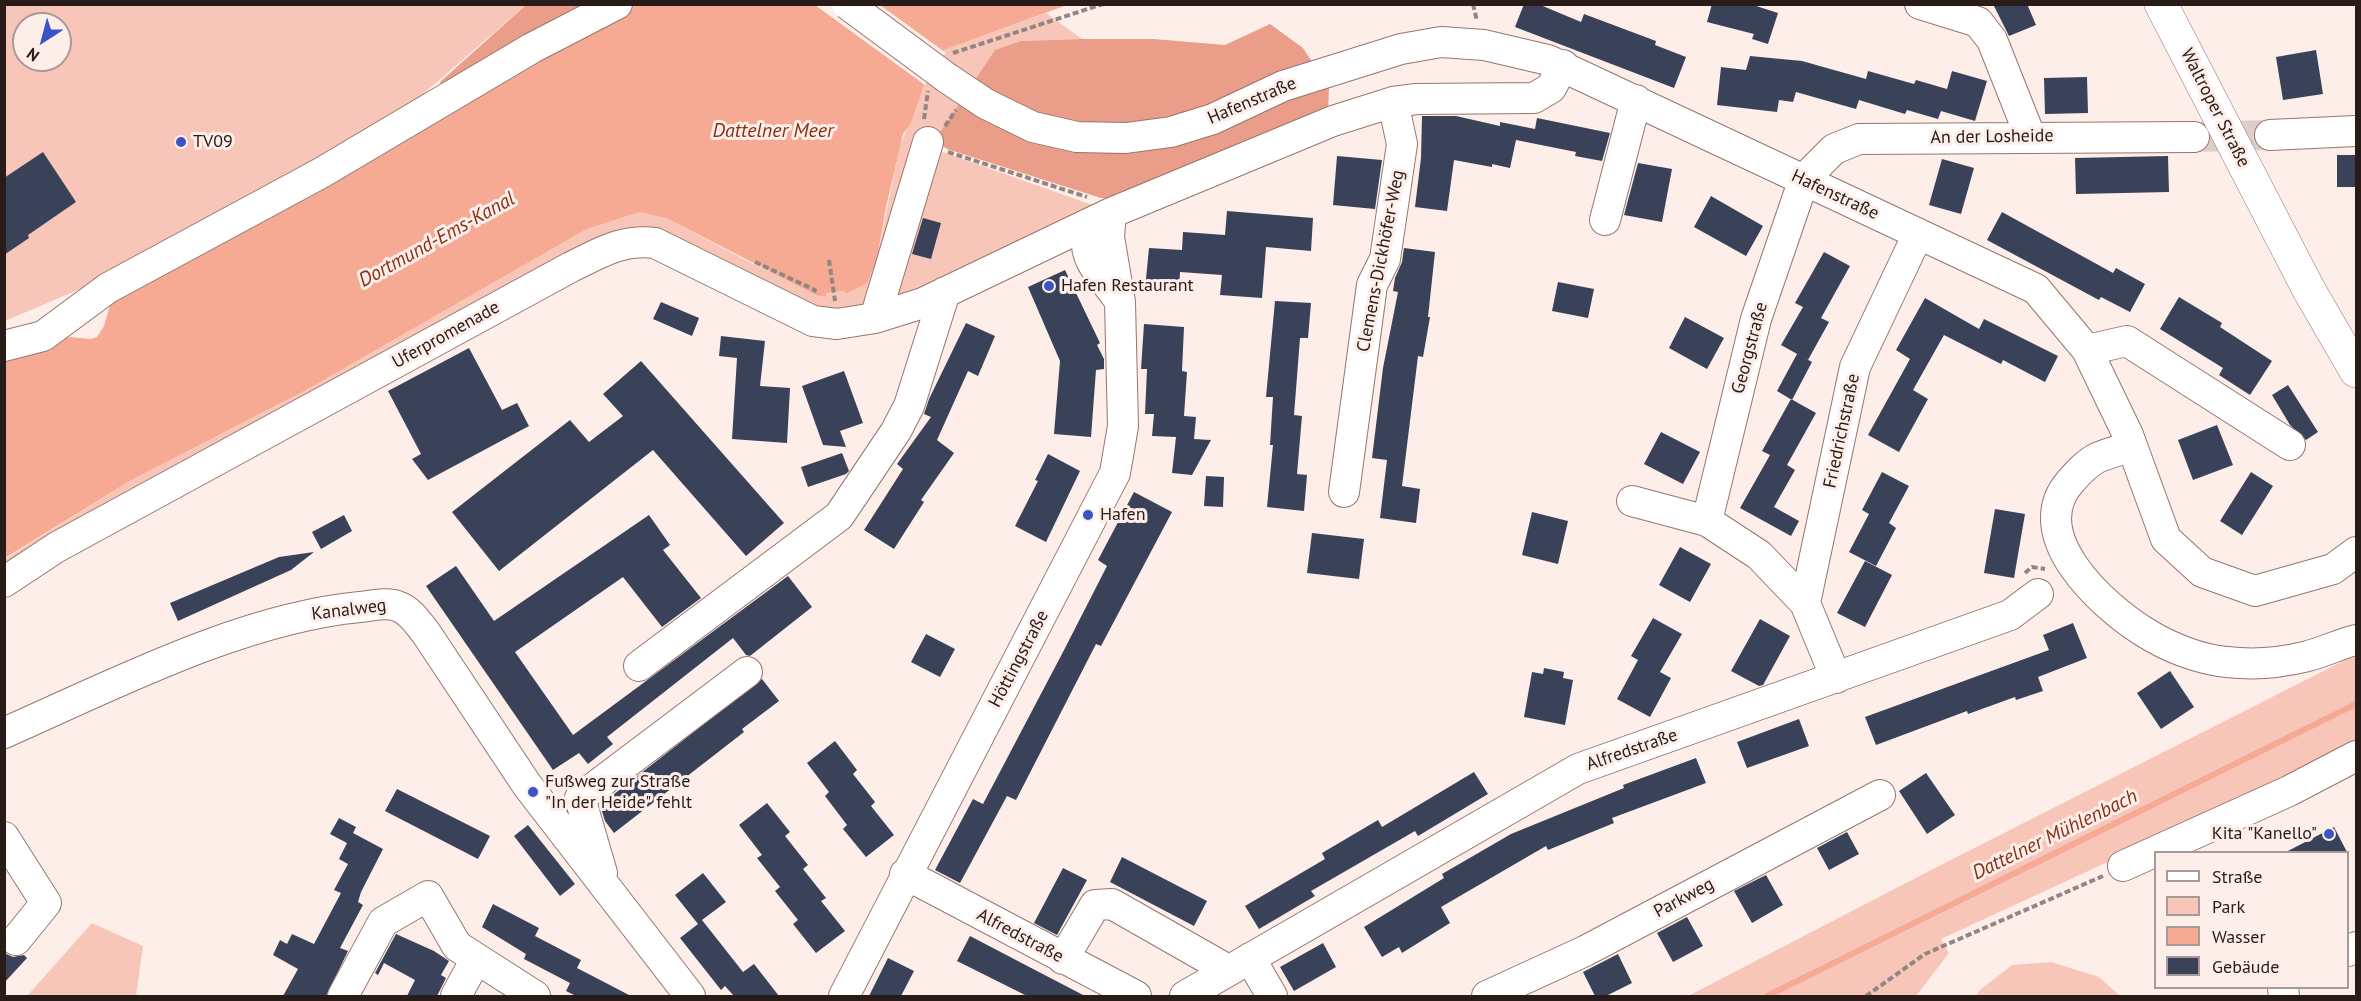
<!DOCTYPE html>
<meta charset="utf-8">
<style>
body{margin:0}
#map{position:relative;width:2361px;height:1001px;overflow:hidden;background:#fdeeea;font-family:"PT Sans",sans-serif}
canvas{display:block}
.frame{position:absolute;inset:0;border:6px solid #281b18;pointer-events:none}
.legend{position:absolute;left:2154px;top:851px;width:195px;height:138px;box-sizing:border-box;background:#fdeeea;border:2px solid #a89a96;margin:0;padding:8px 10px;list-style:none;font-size:18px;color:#281b18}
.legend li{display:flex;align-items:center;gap:12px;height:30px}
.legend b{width:30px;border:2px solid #a89a96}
.north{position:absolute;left:12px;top:12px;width:60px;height:60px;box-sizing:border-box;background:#fdeeea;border:2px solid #a89a96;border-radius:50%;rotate:216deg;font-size:16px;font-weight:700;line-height:24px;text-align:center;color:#281b18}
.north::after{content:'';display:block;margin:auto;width:21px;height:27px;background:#3954c6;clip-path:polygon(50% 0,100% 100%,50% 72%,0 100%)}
</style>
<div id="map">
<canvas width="2361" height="1001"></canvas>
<div class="frame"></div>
<ul class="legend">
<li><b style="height:8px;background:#fff"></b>Straße</li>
<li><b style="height:16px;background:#f8c6b8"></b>Park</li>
<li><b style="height:16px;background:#f6aa94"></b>Wasser</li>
<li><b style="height:16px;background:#394259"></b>Gebäude</li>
</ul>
<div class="north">N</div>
</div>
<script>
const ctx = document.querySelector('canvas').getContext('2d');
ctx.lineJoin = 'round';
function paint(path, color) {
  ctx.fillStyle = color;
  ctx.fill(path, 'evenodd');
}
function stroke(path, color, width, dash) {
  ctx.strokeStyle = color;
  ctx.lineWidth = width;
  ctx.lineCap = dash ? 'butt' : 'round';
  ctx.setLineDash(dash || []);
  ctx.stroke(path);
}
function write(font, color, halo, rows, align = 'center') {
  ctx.font = font + ' "PT Sans",sans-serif';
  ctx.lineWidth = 6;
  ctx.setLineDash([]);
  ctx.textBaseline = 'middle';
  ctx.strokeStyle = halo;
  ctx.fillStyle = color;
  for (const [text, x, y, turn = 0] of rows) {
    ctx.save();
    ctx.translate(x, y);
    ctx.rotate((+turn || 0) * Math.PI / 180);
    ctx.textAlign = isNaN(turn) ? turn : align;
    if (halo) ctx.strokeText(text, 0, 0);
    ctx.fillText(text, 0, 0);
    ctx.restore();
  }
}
paint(new Path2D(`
 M5,5H526L393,120L113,275L5,321ZM24,24H60V60H24Z
 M1046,13L1082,39L1022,41L977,79L937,137V150L1101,208L1047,238L837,320L658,239L5,572V559L128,482L308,389L587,229L640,212L668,219L747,261L826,297V293L844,291V294L877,259L899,149L931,64L944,50Z
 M2356,657V740L2281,782L1941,939L1949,953L1916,996H1688L1933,869L2347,659Z
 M92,923L143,946L136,996H27Z
 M2051,962L2099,977L2120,996H1976L1980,990L2012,965Z`), '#f8c6b8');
paint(new Path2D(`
 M526,5H587L444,89L440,82Z
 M1270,24L1303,48L1329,88L1328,114L1117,199L1101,198L947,149L941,145L937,137L995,50L1021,41L1082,39H1154L1225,45Z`), '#ea9e89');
paint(new Path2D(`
 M636,5H1067L944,50L931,64L911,123L903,134L886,207L877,259L867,283L845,294L844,291L826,293V297L816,295L668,219L640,212L587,229L308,389L128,482L5,558V352L70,337L90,339L97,337L104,326L113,295L580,33Z`), '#f6aa94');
paint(new Path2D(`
 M815,5H880L946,53L933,66L925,85Z`), '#fdeeea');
stroke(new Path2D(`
 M1767,996L2356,704`), '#f6aa94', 6);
paint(new Path2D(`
 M1524,4H1538L1581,22L1584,14L1656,41L1655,45L1686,57L1674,88L1515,27Z
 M1712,4H1750L1778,13L1768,44L1752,39L1754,34L1707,22Z
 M1993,4H2027L2036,25L2009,36Z
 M2316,50L2323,94L2283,100L2276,57Z
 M1750,56L1802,61L1866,79L1868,71L1914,84L1916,80L1947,89L1952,71L1987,81L1975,121L1941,111L1938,119L1907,110L1905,114L1859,100L1856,109L1796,92L1793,102L1779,100L1777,112L1717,105L1721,67L1746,70Z
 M2087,77L2088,113L2045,114L2044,78Z
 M1422,116H1456L1500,126V122L1535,129L1537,118L1610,133L1602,161L1575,156L1576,152L1516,140L1510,168L1492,164V167L1454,160L1447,211L1415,207L1421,158Z
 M43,152L76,202L28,235L29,238L4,255V178Z
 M2337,155H2356V187H2337Z
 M1337,156L1382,160L1375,209L1333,205Z
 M2168,156L2169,192L2076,194L2075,158Z
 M1942,159L1974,168L1961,214L1929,205Z
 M1638,163L1672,169L1662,222L1624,215Z
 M1711,196L1763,226L1746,256L1694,227Z
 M1227,211L1313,218L1311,251L1266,247L1262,298L1220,295L1222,275L1180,272L1179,291L1145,289L1149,248L1182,250L1183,232L1225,235Z
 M2002,212L2113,273L2116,268L2145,284L2130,312L2101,297L2099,300L1987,240Z
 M923,218L941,223L931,259L912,254Z
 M1404,248L1435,252L1428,317H1430L1423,357L1418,356L1402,486L1420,489L1416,523L1380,518L1387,460L1372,458L1383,368L1398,292L1393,291L1395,278L1402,262Z
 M1824,252L1850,266L1821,318L1829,322L1808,360L1781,345L1803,307L1795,303Z
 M1065,270L1100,343L1097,345L1104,359V369L1096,370L1091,437L1054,434L1060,361L1028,287Z
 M1558,282L1594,289L1588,318L1552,311Z
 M2179,297L2222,323L2220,327L2272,361L2250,395L2219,375L2223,368L2160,329Z
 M1925,298L1979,329L1984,319L2058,356L2045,382L2003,360L2001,364L1944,335L1913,390L1928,399L1899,452L1868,435L1910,359L1896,350Z
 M1275,301L1311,303L1308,338H1300L1294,415L1302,416L1297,474L1307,475L1304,511L1267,507L1273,445H1270L1273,397H1266Z
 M661,302L699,318L692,336L653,319Z
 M1685,317L1724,338L1707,369L1669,348Z
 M966,323L995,336L978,376L968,371L937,440L954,453L921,500L924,502L894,549L864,530L903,469L897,464L931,417L924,414L929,399Z
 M1144,324L1184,327L1182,371L1187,372L1184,416L1196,417L1194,439L1211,440L1192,475L1172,473L1176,437L1152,436L1154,414H1145L1147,369H1141Z
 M721,336L765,341L760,386L790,388L787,443L732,439L737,358L719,356Z
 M469,348L502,410L517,403L529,426L428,480L412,459L421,454L388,391Z
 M1797,354L1812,362L1792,400L1777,391Z
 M641,361L784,523L746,556L653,450L499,571L452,512L570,420L589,442L623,416L603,394Z
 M844,371L863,423L840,431L846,447L823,445L802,386Z
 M2288,385L2318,432L2306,440L2290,425L2272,395Z
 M1791,399L1816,413L1787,465L1795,470L1774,507L1799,521L1791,536L1740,508L1770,455L1762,451Z
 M2217,425L2233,465L2193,480L2178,440Z
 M1661,432L1700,452L1683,484L1644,464Z
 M842,453L849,471L846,474L808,487L801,467Z
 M1048,454L1080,471L1046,542L1015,526L1038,481L1035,480Z
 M1882,472L1909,486L1889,523L1896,528L1876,566L1849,552L1869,514L1862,510Z
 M2251,472L2273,486L2242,535L2220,521Z
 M1206,476L1224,477L1223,507L1204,506Z
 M1134,492L1172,512L1101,646L1096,644L1016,800L1007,796L960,883L935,870L973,799L983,804L1063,652L1107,566L1098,560Z
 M1995,509L2025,514L2014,578L1984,573Z
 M1532,512L1568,521L1558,564L1522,555Z
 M344,515L352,531L321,549L312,532Z
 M649,515L670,545L663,550L701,598L662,627L623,577L515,652L573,735L788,576L812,607L750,656L746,655L733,638L607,737L613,744L588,764L579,753L553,770L426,586L456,566L494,621Z
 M1312,533L1364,539L1359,579L1307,573Z
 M1680,547L1711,564L1690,602L1659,585Z
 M314,552L291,570L178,621L170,603L279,557Z
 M1865,561L1892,575L1865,627L1837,613Z
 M1653,618L1682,634L1660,672L1671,678L1650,717L1617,699L1638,660L1631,656Z
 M1760,619L1790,636L1763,685L1759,686L1731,671Z
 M2073,623L2087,658L2038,677L2043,691L2016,700L2015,697L1968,714L1967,711L1876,745L1865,717L2049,650L2043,635Z
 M926,634L955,649L940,677L911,662Z
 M1544,668L1564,672L1563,678L1573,680L1565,725L1524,717L1532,672L1543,674Z
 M2170,671L2194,707L2161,729L2137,693Z
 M762,679L779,701L742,729L744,732L614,833L605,821L600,805Z
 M1799,719L1809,746L1747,768L1737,742Z
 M835,741L857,770L853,774L875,802L871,806L894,835L866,857L843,829L847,825L825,796L829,792L807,763Z
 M1696,758L1706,783L1612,818L1614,823L1548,850L1546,846L1441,907L1450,923L1402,953L1399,947L1382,957L1364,927L1444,878L1442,874L1511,834L1624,788L1623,785Z
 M1474,772L1488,794L1418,836L1415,831L1311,891L1315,896L1259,929L1245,906L1325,859L1322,853L1378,820L1382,827Z
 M1926,773L1955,815L1927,834L1899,791Z
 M397,789L490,836L478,859L385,811Z
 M767,803L790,832L785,836L808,865L803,869L826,898L821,901L845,931L816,953L793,924L798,920L775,891L780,887L757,858L762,855L739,825Z
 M339,818L356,827L352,835L353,833L383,849L361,892L358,902L363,905L340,948L348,951L326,996H283L298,969L273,955L280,940L287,944L292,934L314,944L341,893L334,890L348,864L339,859L347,843L330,834Z
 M528,825L575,884L560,896L514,836Z
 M2334,827L2347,852H2286Z
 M1847,832L1859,854L1829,870L1817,848Z
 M1122,857L1207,901L1194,926L1110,882Z
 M1063,868L1087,880L1057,935L1034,923Z
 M703,873L726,902L702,920L743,972L754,964L779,996H734L725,986L721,990L680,938L698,924L675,895Z
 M1766,875L1783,905L1752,923L1734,891Z
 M493,904L539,928L535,936L581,960L577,968L631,996H576L566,991L570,983L524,959L526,954L482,927Z
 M1687,917L1703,946L1673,962L1657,933Z
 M396,934L434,951L449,961L441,975L446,978L437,996H407L415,980L384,963L378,975L375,973Z
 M970,936L1037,971L1085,996H1027L957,961Z
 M1323,943L1336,967L1294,991L1280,967Z
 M4,953L13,957L24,955L27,958L4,983Z
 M1618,954L1632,983L1606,996H1595L1583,972Z
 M888,958L914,971L901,996H869Z`), '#394259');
stroke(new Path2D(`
 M2194,137L2270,135`), '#ddceca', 30, [30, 15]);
const minor = new Path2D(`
 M1920,4L1978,22L1992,40L2030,136
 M947,78L986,104L1033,127L1077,137L1126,138L1171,132L1213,119L1283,86L1401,49L1441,42L1484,45L1548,60L2036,289L2087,350L2128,435L2166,539L2202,572L2255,591L2333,569L2356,552
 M2270,135L2356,131
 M1605,220L1636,100
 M1091,223C1078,256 1098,270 1116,296
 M875,318L928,142
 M4,346L43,336L108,288L321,173L532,48L617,4
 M2087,350L2127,341L2290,445
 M2132,446C2121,450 2108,453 2097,458C2087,463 2078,473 2070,482C2024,535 2102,606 2146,633C2168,647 2201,660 2227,662C2253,665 2279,663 2304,657C2322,653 2339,644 2356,640
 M1344,492L1372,285L1385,259L1402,144L1393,102
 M1632,501L1707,521L1759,555L1805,603L1836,678
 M1707,521L1756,319L1804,179L1834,149L1859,139L2194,137
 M4,582L57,547L571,267C600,253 621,239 655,243L813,321L837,324L875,318L923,303L1111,213L1333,121L1393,102L1417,99L1534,98L1551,88L1563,65
 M1805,603L1855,367L1918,234
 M639,666L839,516L896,431L909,406L945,292
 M4,733C113,685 242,618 360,607C371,606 387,602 397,606C410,610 418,623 426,633L527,785L690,996
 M4,837L46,903L16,940
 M2123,866L2289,791L2356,756
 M602,873L580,798L747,672
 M905,874L1136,996
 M2348,951L2356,947
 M1250,958L1272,996
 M1063,959L1095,905L1112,904L1228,970
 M2283,988L2284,996
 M343,996L383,922L428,896L457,946L535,996
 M456,996L476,959
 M844,996L1115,473L1123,426L1120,302L1109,237L1111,213
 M1185,996L1578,769L2010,615L2038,594
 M1487,996L1585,951L1880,795`);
const major = new Path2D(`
 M2161,4L2309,290L2356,371`);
stroke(minor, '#95766d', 32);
stroke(major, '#95766d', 34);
stroke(new Path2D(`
 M1473,4L1477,21
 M953,53L1103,4
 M924,119L928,91
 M945,126L956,110
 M948,152L1087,197
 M829,260L835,301
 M755,262L815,290L813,295
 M2025,573L2032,567L2045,569
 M1866,996L1925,954L2103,876`), '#938581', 4, [6, 3]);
stroke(minor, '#fff', 30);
stroke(major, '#fff', 33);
const minorBridge = new Path2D(`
 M847,4L947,78`);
stroke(minorBridge, '#95766d', 32, []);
stroke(minorBridge, '#fff', 30);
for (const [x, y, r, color] of [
 [181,142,6,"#3954c6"],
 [1049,286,6,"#3954c6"],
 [1088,515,6,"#3954c6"],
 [533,792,6,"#3954c6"],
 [2329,834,6,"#3954c6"]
]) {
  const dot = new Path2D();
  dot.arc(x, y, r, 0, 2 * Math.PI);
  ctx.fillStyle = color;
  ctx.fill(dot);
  stroke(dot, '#fdeeea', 2);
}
write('18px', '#281b18', '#fdeeea', [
 ["Hafenstraße",1252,101,-23],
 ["Waltroper Straße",2215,108,63],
 ["An der Losheide",1992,137,-1],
 ["Hafenstraße",1835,195,25],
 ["Clemens-Dickhöfer-Weg",1381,261,-79],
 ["Uferpromenade",446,335,-29],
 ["Georgstraße",1750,348,-75],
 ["Friedrichstraße",1842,431,-78],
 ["Kanalweg",349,610,-7],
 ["Höttingstraße",1019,659,-62],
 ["Alfredstraße",1632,750,-19],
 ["Parkweg",1684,898,-28],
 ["Alfredstraße",1020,936,28]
]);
write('18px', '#281b18', '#fdeeea', [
 ["TV09",193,142],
 ["Hafen Restaurant",1061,286],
 ["Hafen",1100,515],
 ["Fußweg zur Straße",545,782],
 ["\"In der Heide\" fehlt",545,803],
 ["Kita \"Kanello\"",2317,834,"right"]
], 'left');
write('italic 20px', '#873016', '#fdeeea', [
 ["Dattelner Meer",773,131],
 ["Dortmund-Ems-Kanal",437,240,-29],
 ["Dattelner Mühlenbach",2055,835,-26]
]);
</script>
